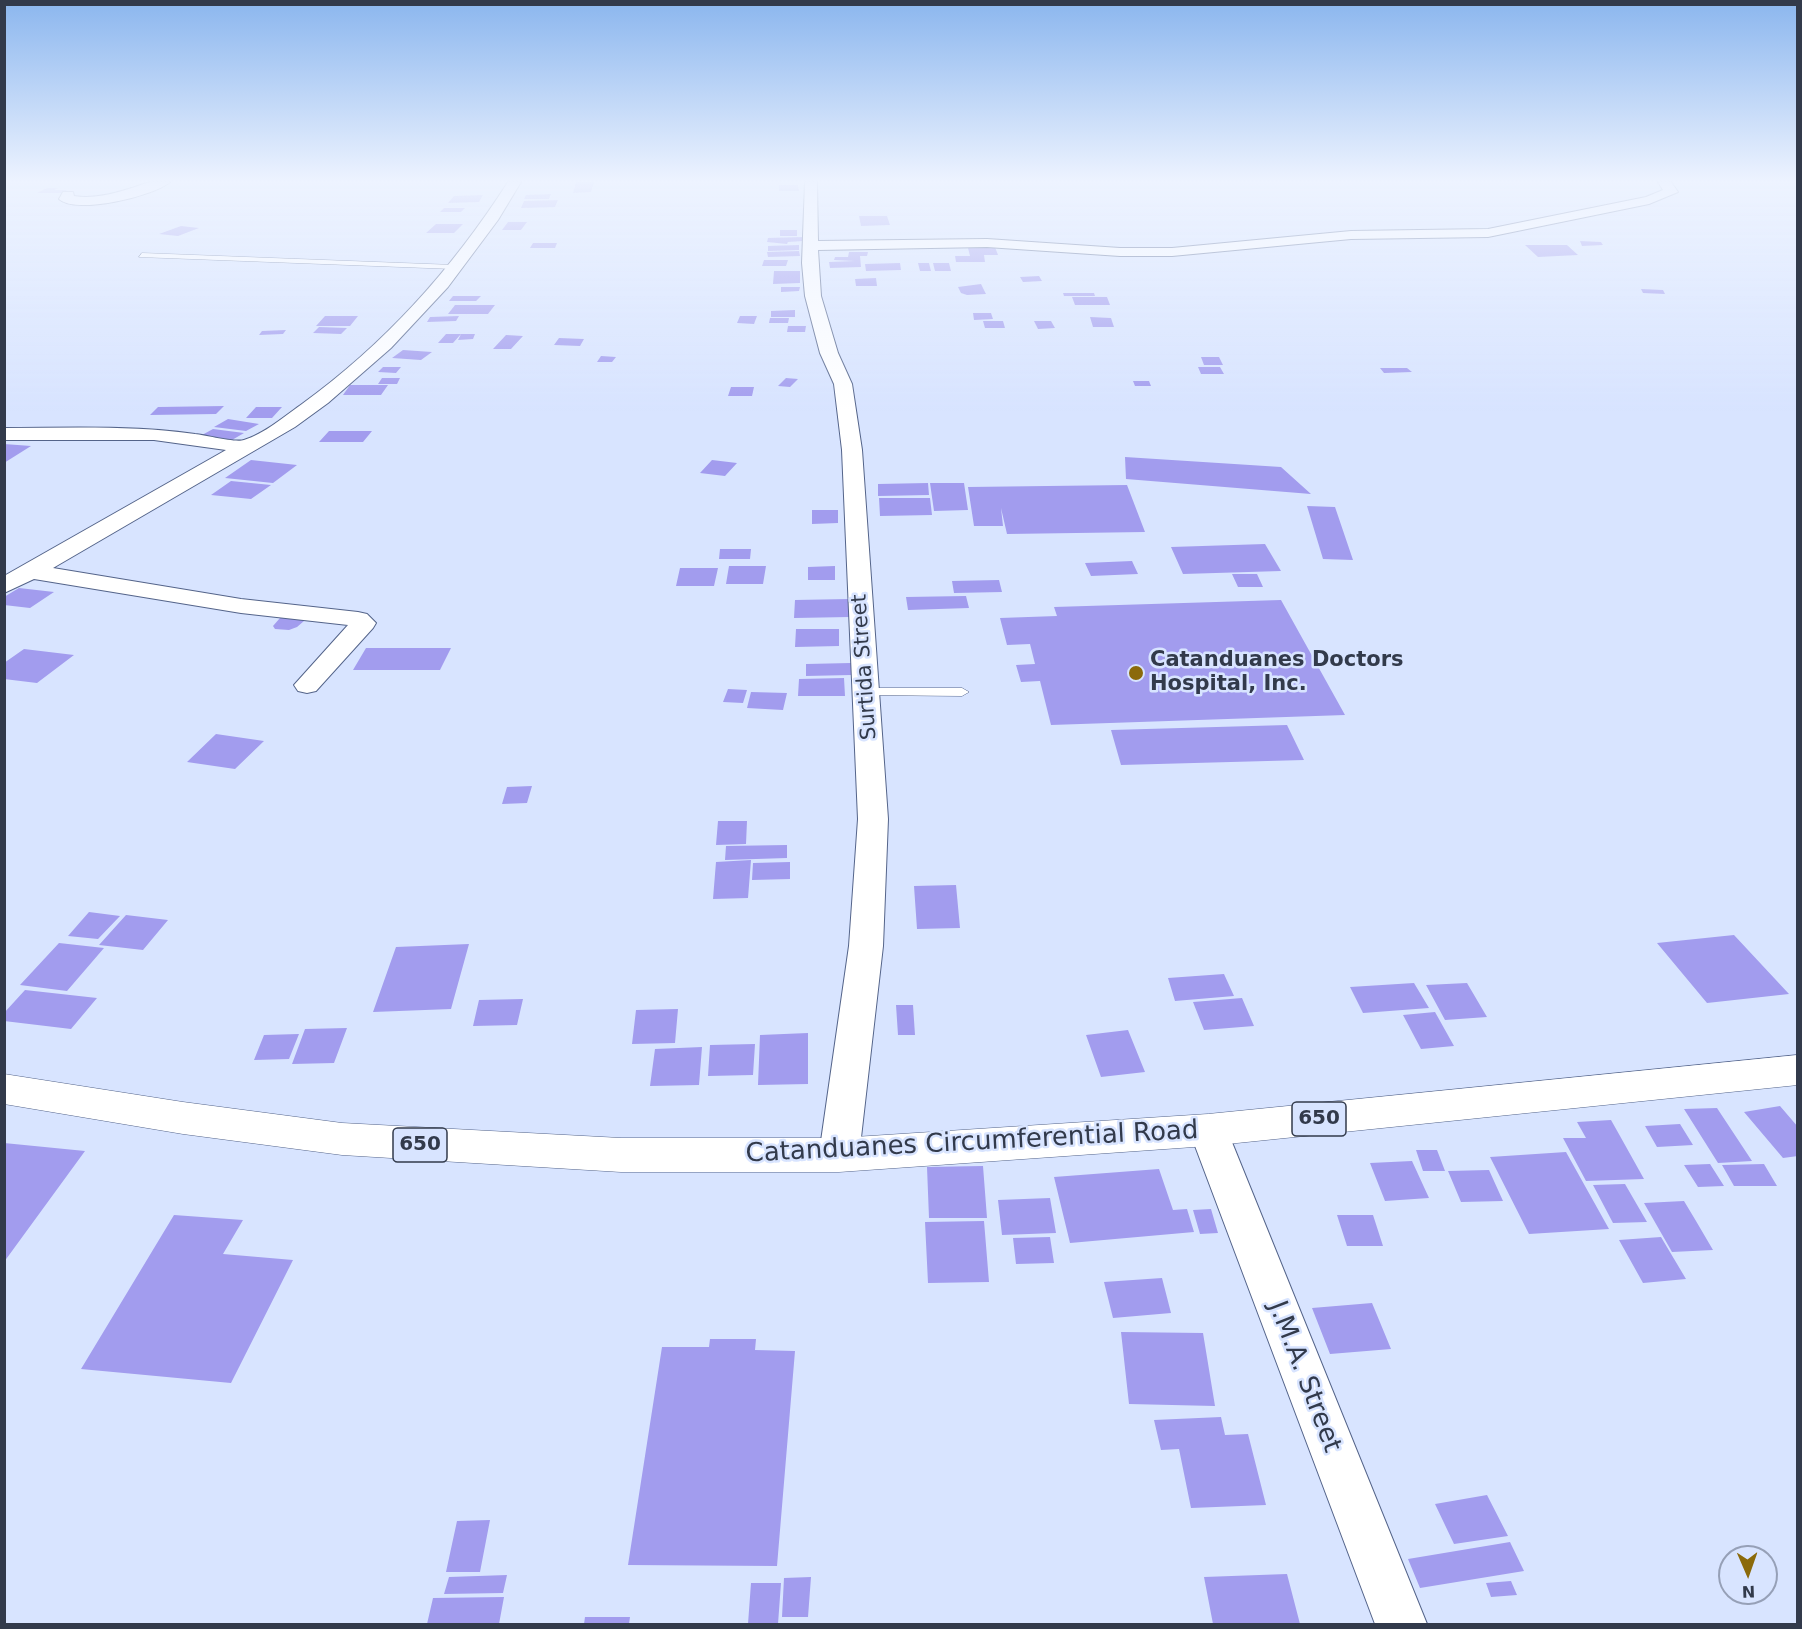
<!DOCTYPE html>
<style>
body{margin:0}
#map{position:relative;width:1802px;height:1629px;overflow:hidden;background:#d8e4ff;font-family:"DejaVu Sans",sans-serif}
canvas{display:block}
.frame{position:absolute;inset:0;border:6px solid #323a4b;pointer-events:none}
.north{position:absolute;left:1718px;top:1545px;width:60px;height:60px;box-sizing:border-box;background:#d8e4ff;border:2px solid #96a0b7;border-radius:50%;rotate:178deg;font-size:16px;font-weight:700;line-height:24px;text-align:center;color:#323a4b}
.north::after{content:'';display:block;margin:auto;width:21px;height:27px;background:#8b6a0b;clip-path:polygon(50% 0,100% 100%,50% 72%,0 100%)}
</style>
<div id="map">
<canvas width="1802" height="1629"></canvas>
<div class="frame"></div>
<div class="north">N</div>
</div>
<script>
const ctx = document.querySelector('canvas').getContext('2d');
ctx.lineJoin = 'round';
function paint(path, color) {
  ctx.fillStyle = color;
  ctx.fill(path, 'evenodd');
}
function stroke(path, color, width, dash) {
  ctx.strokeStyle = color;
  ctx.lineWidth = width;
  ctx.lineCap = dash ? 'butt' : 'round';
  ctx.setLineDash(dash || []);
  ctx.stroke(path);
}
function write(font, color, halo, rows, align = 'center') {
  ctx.font = font + ' "DejaVu Sans",sans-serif';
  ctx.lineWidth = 5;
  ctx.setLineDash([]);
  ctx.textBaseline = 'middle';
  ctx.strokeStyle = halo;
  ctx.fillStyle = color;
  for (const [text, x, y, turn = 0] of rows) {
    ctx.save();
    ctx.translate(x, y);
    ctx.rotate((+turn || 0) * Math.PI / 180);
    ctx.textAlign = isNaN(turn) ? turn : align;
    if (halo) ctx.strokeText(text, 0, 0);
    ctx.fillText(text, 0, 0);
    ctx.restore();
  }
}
paint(new Path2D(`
 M576,182H594L591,192L573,193Z
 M779,185H798L799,191H779Z
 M47,188H58L54,190H67L63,193H37Z
 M551,194L549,199H524L526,195Z
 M483,195L479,202L448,203L454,196Z
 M558,200L555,207L521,208L524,201Z
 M444,208H465L461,212H440Z
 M859,216H887L890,225L861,226Z
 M508,222H527L521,230H502Z
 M436,224H463L454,233H426Z
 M181,226L199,228L178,236L159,234Z
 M780,230H797V236H780Z
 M804,237L803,241L788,242L787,244L767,242L768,238Z
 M1580,241L1601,242L1603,245L1582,246Z
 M533,243H557L555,248H530Z
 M799,245V250L768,251V246Z
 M1525,245H1567L1578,255L1538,257Z
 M995,247L998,255H984L985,262H956L955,256H970L968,248Z
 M799,251L800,256L768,257L767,252Z
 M849,252H868L867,256H860L861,267L830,268L829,262L855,261L834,260L835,257H848Z
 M764,260H788L786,266H762Z
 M900,263L901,270L866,271L865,264Z
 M918,263H929L931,271H920Z
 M933,263H949L951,271H935Z
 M774,271H800V283L773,284Z
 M1039,276L1042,281L1023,282L1020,277Z
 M876,278L877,286H856L855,279Z
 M981,284L986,294L967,295L961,293L958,287Z
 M781,287H800L799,291L781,292Z
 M1641,289L1663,290L1665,294L1643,293Z
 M1063,293H1094L1095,296H1064Z
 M453,296H481L476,301H449Z
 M1072,297H1107L1110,305H1075Z
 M455,305H495L488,314H448Z
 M795,310V317H771V311Z
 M973,313H991L993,319L974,320Z
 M325,316H358L350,326H316Z
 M459,316L456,321L427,322L430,317Z
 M740,316H757L754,324L737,323Z
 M1090,317L1111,318L1114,327H1093Z
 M770,318H789L788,323H769Z
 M983,321H1003L1005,328H985Z
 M1034,321H1051L1055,328L1038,329Z
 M788,326H806L805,332H787Z
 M319,327L347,328L341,334L313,333Z
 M286,330L283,334L259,335L262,331Z
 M446,334H461L453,343H438Z
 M461,334H475L473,339L458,340Z
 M506,335L523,336L511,349H493Z
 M559,338L584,339L580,346L554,345Z
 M403,350L432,352L421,360L392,358Z
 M601,356L616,357L612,362H597Z
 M1201,357H1219L1223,365H1204Z
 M383,367H401L396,373L378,372Z
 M1198,367H1220L1224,374H1201Z
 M1380,368H1407L1412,372L1384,373Z
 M382,378H400L397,384H378Z
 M786,378L798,379L790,387L778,386Z
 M1133,381H1149L1151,386H1135Z
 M350,385H388L381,395H343Z
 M731,387H754L752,396H728Z
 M224,406L216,414L150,415L158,407Z
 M256,407H282L272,418H246Z
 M228,419L259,424L246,431L214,427Z
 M213,429L244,433L232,440L202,435Z
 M329,431H372L363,442H319Z
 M4,444L31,446L4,463Z
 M1125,457L1281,467L1311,494L1126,479Z
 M251,460L297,465L273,483L225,478Z
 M712,460L737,463L725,476L700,473Z
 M231,481L271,485L251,499L211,495Z
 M928,483L929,495L878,496V484Z
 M930,483H964L968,510L934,511Z
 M1127,485L1145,532L1007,534L1001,508L1003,526H974L968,487Z
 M879,498H930L932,515L880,516Z
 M1307,506L1335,507L1353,560L1323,559Z
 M812,510H838V523L812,524Z
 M1265,544L1281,571L1183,574L1171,547Z
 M720,549H751L750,559H719Z
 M1132,561L1138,574L1091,576L1085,563Z
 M729,566H766L763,584H726Z
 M835,566V580H808V567Z
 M680,568H718L714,586H676Z
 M1232,574H1257L1263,587H1238Z
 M999,580L1002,592L954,593L952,581Z
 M19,588L54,592L30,608L4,605V597Z
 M966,596L969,608L908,610L906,597Z
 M849,599V617L794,618L795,600Z
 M1281,600L1345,715L1051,725L1040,681L1021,682L1016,665L1035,664L1030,644L1007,645L1000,618L1057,616L1054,607Z
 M288,617L301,618L304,621L297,627L289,630L275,629L273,626L280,618Z
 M796,629H839V646L795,647Z
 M366,648H451L440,670H353Z
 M24,649L74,655L37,683L4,679V663Z
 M851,663V675L806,676V664Z
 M844,678L845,696H798L799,679Z
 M728,689L747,690L743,703L723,702Z
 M751,692L787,693L783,710L747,708Z
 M1287,725L1304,760L1121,765L1111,730Z
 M216,734L264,741L235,769L187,762Z
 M532,786L527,803L502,804L507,787Z
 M718,821H747L746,844L716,845Z
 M787,845V858L725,860L726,846Z
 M751,860L748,898L713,899L716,862Z
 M790,862V879L752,880L753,863Z
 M956,885L960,928L917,929L914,886Z
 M89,912L120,916L98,939L68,936Z
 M126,915L168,920L143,950L99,945Z
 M1734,935L1789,994L1707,1003L1657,943Z
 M59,943L104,948L67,991L20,985Z
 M469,944L451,1009L373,1012L396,947Z
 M1224,974L1234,996L1175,1001L1168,978Z
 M1414,983L1429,1008L1363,1013L1350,987Z
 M1467,983L1487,1017L1445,1020L1426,985Z
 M25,990L97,998L71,1029L4,1021V1013Z
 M1242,998L1254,1026L1204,1030L1193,1002Z
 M523,999L517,1025L473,1026L479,1000Z
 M896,1005H913L915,1035H898Z
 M678,1009L675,1043L632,1044L636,1010Z
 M1435,1012L1454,1046L1421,1049L1403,1015Z
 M347,1028L334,1063L292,1064L305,1029Z
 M1128,1030L1145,1072L1101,1077L1086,1035Z
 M808,1033V1084L758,1085L760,1035Z
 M299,1034L289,1059L254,1060L264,1035Z
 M755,1044L753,1075L708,1076L710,1045Z
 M702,1047L699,1085L650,1086L655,1049Z
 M1780,1106L1798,1127V1156L1783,1158L1744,1112Z
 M1717,1108L1752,1161L1718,1163L1684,1109Z
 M1611,1120L1620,1136L1644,1179L1586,1181L1563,1138H1586L1577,1122Z
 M1680,1124L1693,1145L1657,1147L1645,1126Z
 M4,1143L85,1151L4,1262Z
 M1416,1150H1437L1445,1171H1423Z
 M1566,1152L1609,1229L1529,1234L1490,1157Z
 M1412,1161L1429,1198L1385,1201L1370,1163Z
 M1710,1164L1724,1186L1698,1187L1684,1165Z
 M1764,1164L1777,1186H1734L1722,1165Z
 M983,1166L987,1218H929L927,1167Z
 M1159,1169L1173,1210L1187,1209L1194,1232L1070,1243L1054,1177Z
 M1489,1170L1503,1201L1461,1202L1448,1171Z
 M1625,1184L1647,1222L1613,1223L1593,1185Z
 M1050,1198L1056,1233L1002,1235L998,1200Z
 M1684,1201L1696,1221L1713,1250L1672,1252L1644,1203Z
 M1211,1209L1218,1233L1200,1234L1193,1210Z
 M174,1215L243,1220L223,1254L293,1260L231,1383L81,1369Z
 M1337,1215H1373L1383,1246H1347Z
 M984,1221L989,1282L928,1283L925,1222Z
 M1050,1237L1054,1263L1016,1264L1013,1238Z
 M1661,1237L1686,1279L1643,1283L1619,1240Z
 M1162,1278L1171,1313L1113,1318L1104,1282Z
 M1372,1303L1391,1349L1330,1354L1312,1308Z
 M1121,1332L1203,1333L1215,1406L1129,1404Z
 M710,1339H756L755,1350L795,1351L777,1566L628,1565L662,1347H709Z
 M1221,1417L1225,1435L1248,1434L1266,1505L1191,1508L1179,1449L1161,1450L1154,1420Z
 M1487,1495L1508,1536L1454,1544L1435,1504Z
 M490,1520L480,1572H446L457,1521Z
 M1510,1542L1524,1571L1420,1588L1408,1559Z
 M1287,1574L1300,1624H1213L1204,1577Z
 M507,1575L503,1593L444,1594L449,1577Z
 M811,1577L808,1617H782L784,1578Z
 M1511,1581L1517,1595L1491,1597L1486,1583Z
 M751,1583H781L778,1624H748Z
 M504,1597L499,1624H427L433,1598Z
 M585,1617H630L629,1624H584Z`), '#a29cee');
const service = new Path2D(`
 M142,253L454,265L458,267L454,269L139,257Z
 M867,688H962L969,692L962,696L862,695L860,692Z`);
const minor = new Path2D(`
 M150,182H170C154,196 76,215 59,199L63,192H73L74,196C100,200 125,190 150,182Z
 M508,182H521L498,220L448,287L391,348L328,403L295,427L53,568L241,599L358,612L367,614L376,623L373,628L316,691L307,693L298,691L294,685L348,625L241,613L34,579L4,593V576L226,450L154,440H4V428C68,428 132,425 195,434C206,435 235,443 244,440C264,434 285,416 302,404C385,344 453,268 508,182Z
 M805,182H817L818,241L987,239L1120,248H1172L1351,231L1488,229L1646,197L1663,190L1658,182H1671L1678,192L1649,204L1488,237L1351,239L1172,256H1120L987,247L818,250L821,296L838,353L852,384L862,450L888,819L883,946L859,1155L853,1166L839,1170L825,1166L819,1155L849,946L858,819L842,450L834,384L820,353L805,296L802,263Z
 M1208,1115L1222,1120L1227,1130L1427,1624H1375L1189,1130L1194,1120Z`);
const primary = new Path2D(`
 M1798,1055V1085L1208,1146L839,1172H621L342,1155L183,1134L4,1104V1074L183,1102L342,1123L621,1138H839L1208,1114Z`);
stroke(service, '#54648a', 1);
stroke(minor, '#54648a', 2);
stroke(primary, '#54648a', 1);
paint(service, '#fff');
paint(minor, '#fff');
paint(primary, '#fff');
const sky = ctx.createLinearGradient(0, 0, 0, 411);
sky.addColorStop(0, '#8bb6ee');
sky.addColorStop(0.44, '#edf3ff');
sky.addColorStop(1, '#edf3ff00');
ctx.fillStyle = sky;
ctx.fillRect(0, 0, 1802, 411);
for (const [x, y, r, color] of [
 [1136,673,8,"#8b6a0b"]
]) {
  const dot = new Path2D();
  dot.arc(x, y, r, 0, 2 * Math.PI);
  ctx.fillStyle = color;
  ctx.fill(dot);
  stroke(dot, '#d8e4ff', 2);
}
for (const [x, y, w] of [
 [1319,1119,54],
 [420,1145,54]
]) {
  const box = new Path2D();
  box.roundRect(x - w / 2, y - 17, w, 34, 4.5);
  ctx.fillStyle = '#d8e4ff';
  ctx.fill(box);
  stroke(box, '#323a4b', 1.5);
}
write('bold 20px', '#323a4b', null, [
 ["650",1319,1119],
 ["650",420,1145]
]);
write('bold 21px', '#323a4b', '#d8e4ff', [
 ["Catanduanes Doctors",1150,661],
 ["Hospital, Inc.",1150,685]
], 'left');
write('21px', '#323a4b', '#d8e4ff', [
 ["Surtida Street",865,667,-94]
]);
write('26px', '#323a4b', '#d8e4ff', [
 ["Catanduanes Circumferential Road",972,1143,-3],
 ["J.M.A. Street",1304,1377,69]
]);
</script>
